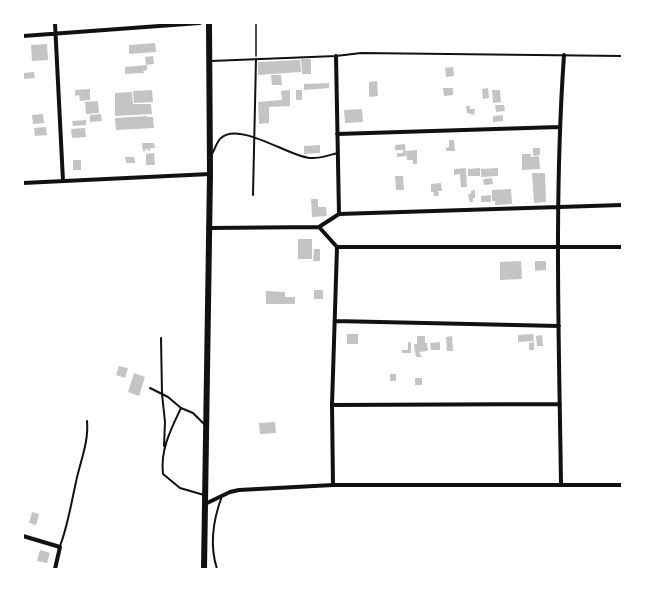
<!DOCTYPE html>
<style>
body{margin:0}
#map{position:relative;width:645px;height:592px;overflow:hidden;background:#fff;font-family:"IBM Plex Sans",sans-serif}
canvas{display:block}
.frame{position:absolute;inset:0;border:24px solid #fff;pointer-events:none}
</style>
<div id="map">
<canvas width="645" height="592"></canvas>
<div class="frame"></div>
</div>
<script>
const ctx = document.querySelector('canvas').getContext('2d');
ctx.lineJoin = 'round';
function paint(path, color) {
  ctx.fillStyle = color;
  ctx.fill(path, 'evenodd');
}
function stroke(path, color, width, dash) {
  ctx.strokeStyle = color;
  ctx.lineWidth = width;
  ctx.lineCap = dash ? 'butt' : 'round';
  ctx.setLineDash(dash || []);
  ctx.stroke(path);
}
paint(new Path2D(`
 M155,43L156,52L129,54V45Z
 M47,44L48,60L32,61L31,45Z
 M153,56L154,64L146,65L145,57Z
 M301,59H311V74H302Z
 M300,60L301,72L258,75V62Z
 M147,65V70L143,71L144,73L125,74V67Z
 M453,67L454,76L446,77L445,68Z
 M34,72L35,78L23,79V73Z
 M271,75H281L282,85H272Z
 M377,81L378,96L369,97V82Z
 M329,83V88L304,90V84Z
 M443,88H453V95L444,96Z
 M488,88L489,98L483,99L482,89Z
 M90,89V100L80,101L79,95L75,96V90Z
 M152,90L153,102L134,103L133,91Z
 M290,90V106L269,107V123L259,124L258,102L282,100L281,91Z
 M296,90H302V100H296Z
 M492,90H500L501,102L493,103Z
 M132,92L133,104H151L152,114L115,116V93Z
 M98,101L99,113L86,114L85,102Z
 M495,105H504L505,111L496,112Z
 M466,106H470V109H475L474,115L467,113Z
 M362,109L363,122L345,123L344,110Z
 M43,114L44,123L33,124L32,115Z
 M101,114L102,121L90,122V115Z
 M503,115V121L493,122V116Z
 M147,116V117H153L154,128L116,130L115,118Z
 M86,120V125L73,126L72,121Z
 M46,127L47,135L35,136L34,128Z
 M85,128L86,137L72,138L71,129Z
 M449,140H454L455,151H446V148L449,147Z
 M142,143H154L155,148H150V151L145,148L146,151H143Z
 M405,144L406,156L397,157V153H403V150H395V145Z
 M320,145V153L304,154V146Z
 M533,148H540V155L533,156Z
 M417,150V164H413V160H407L406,151Z
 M154,153L155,165H146V154Z
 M522,154H531V157L539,156L540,169L522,170Z
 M125,157H134L135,163H126Z
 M73,160H81V170H73Z
 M466,168L467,187H461L460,174L454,175V169Z
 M480,168V176H468V169Z
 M498,168V176L481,177V169Z
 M532,173H545L546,202L534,203Z
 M395,176H403L404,190H396Z
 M492,178L493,184L484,185L483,179Z
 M441,183L442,191H438L439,196H434V192H431V184Z
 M511,189L512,204L495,205V201H492V190Z
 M475,190V198H473V202H470L468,194H471V191Z
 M491,195V202H481V196Z
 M311,199H318V207H326L327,216L312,217Z
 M298,239H312V259H298Z
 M314,249H320V261H313Z
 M521,261L522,279L500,280V262Z
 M535,261H546V270L535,271Z
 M314,290H323V299H314Z
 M266,291L285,292V297H295V304H266Z
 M347,334H358V344H347Z
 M533,334L534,341L518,342V335Z
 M542,335L543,346H537L536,336Z
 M417,336H425V343H427L428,351L419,352L422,357H416L415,352L414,344H417Z
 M452,336L453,351H447L446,337Z
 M408,342H411V353H402V350H408Z
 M440,342V350H431L430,343Z
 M534,342V350H529V343Z
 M119,366L128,368L125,378L116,375Z
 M134,373L145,377L139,396L128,392Z
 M390,374H396V381H390Z
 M415,378H422V385H415Z
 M275,422L276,433L260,434L259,423Z
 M32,512L39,514L36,525L29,523Z
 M40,550L50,553L47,563L37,561Z`), '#c4c4c4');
stroke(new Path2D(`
 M256,56V23`), '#111', 1.5);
stroke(new Path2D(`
 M211,61L336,56L361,53L622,56
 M212,154C215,149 217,141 221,138C239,121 290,157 310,158C319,159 329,155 338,153
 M253,195L256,59
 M161,338L162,394L165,422L164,446
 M150,388L168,397L181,408L193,413L204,424
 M181,408C171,429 160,450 163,474L180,488L204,495
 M60,546C68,525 71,504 76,482C80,462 89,442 87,421
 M154,569H182
 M217,569C209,544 213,520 222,496`), '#111', 2);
stroke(new Path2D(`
 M55,23L63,181
 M23,36L200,23
 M337,134L559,127
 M23,183L210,174
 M339,214L622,205
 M319,227L337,247L332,405L333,485
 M208,228L319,227L339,214L336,56
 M337,247H622
 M335,321L559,326
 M332,405L560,404
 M561,484C559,341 554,198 564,55
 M205,504L230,492L239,490L333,485H622
 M23,536L60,547L55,569`), '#111', 4);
stroke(new Path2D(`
 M204,569L210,174L209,23`), '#111', 6);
</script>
